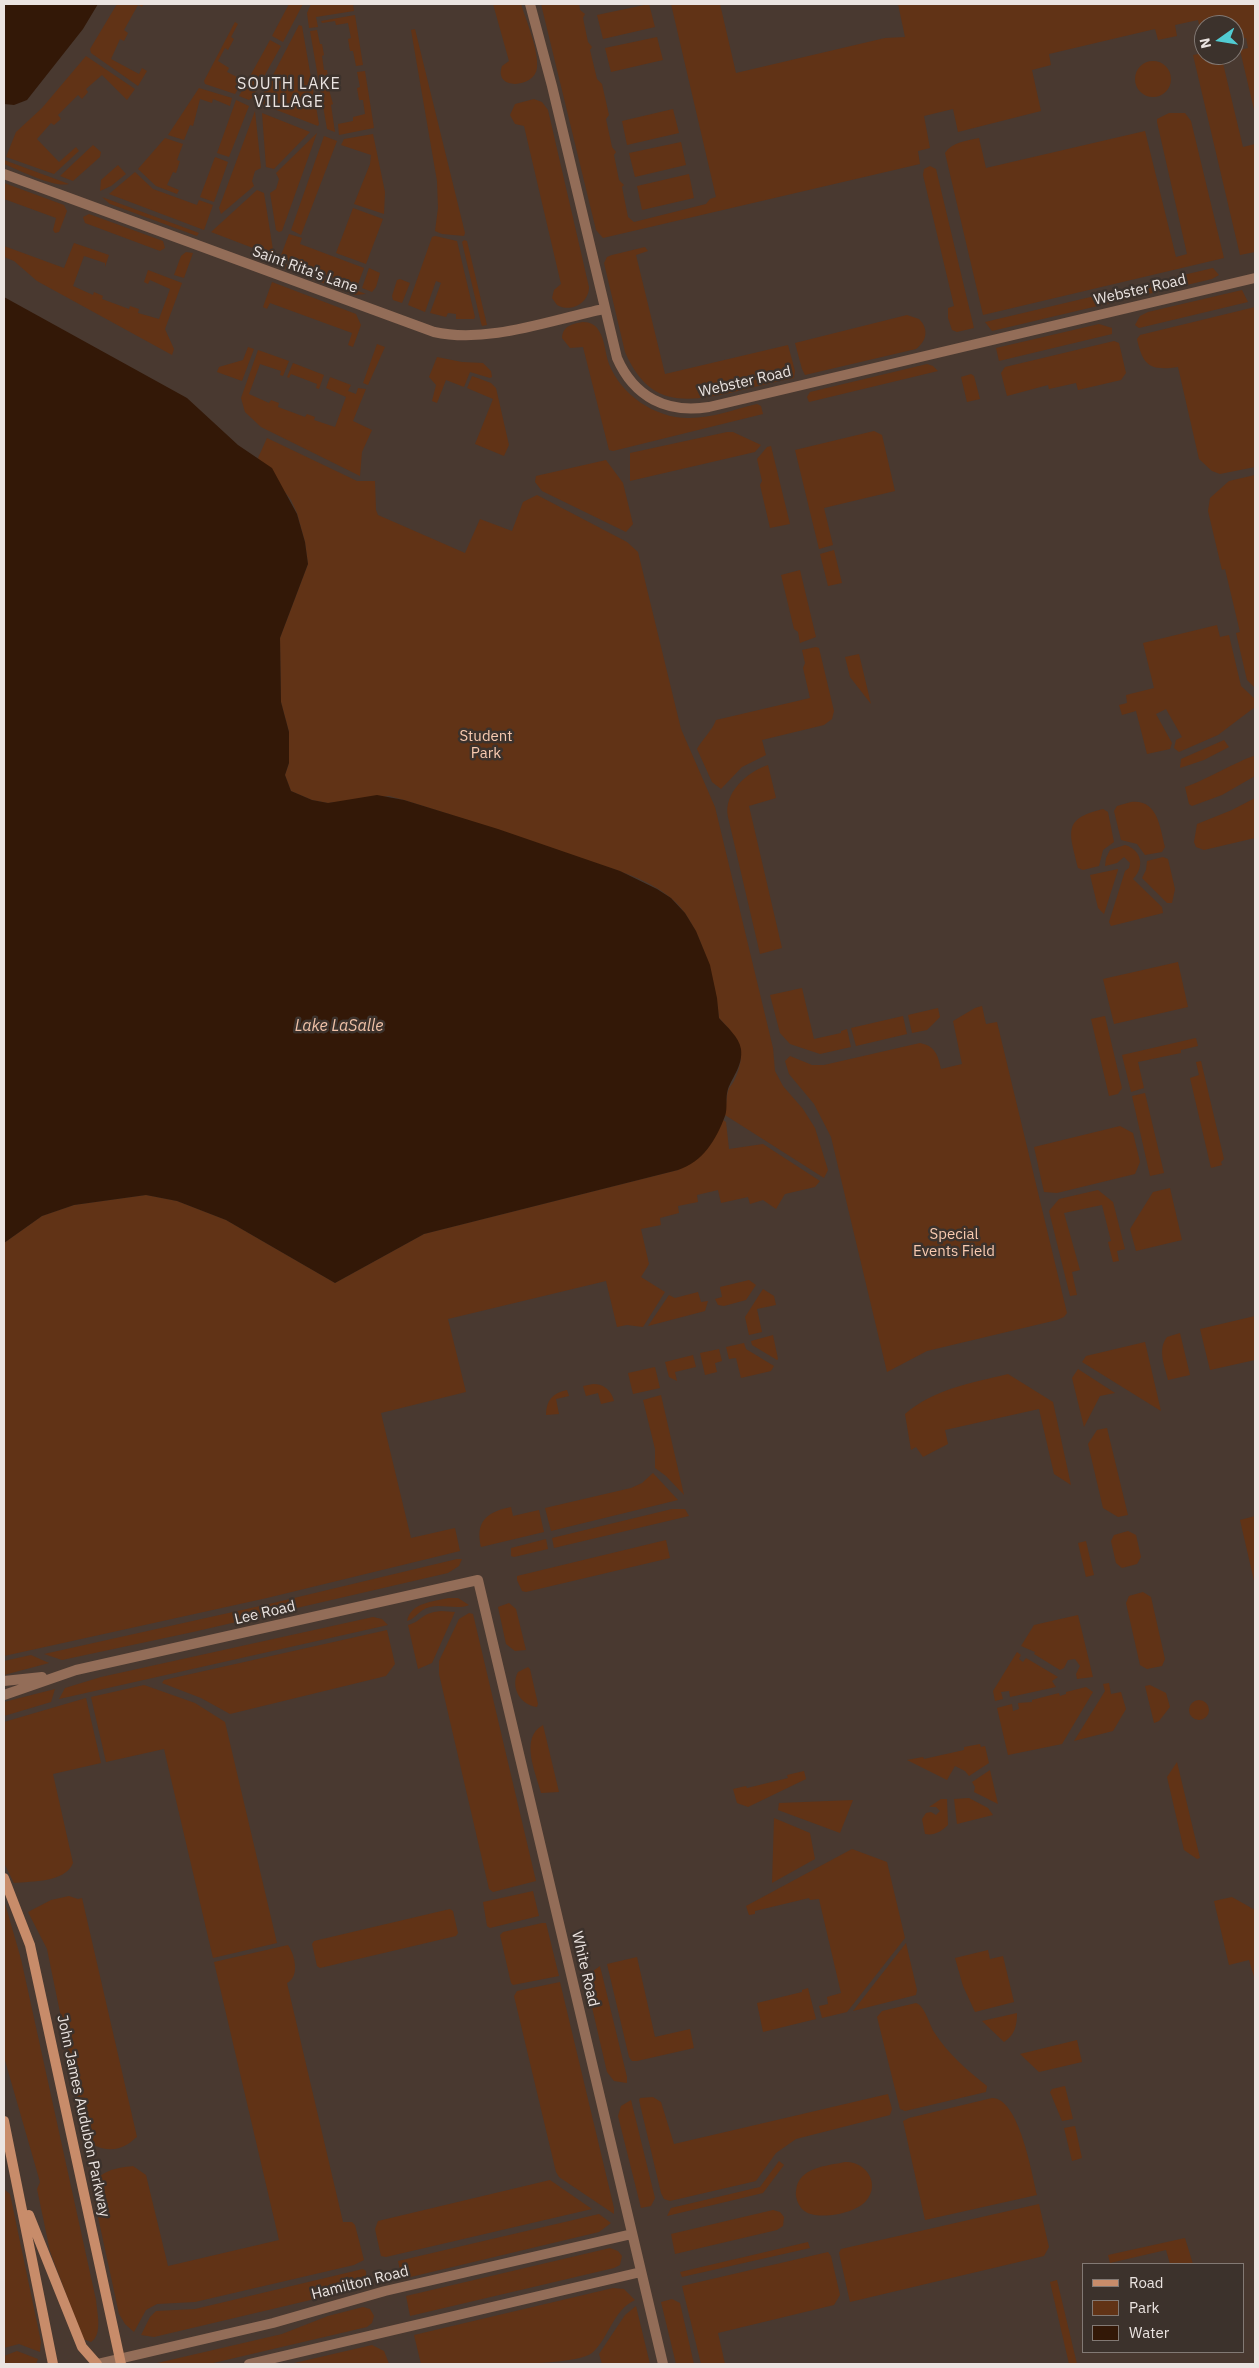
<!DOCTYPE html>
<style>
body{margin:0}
#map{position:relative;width:1259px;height:2368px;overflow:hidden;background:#3c322c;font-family:"IBM Plex Sans",sans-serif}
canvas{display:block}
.frame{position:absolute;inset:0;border:5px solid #ebe4e1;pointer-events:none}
.legend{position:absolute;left:1082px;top:2263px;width:162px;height:90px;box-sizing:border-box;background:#3c322c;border:1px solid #827974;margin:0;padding:6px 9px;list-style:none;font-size:15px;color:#ebe4e1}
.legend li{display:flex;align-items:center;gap:10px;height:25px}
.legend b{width:25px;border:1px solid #827974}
.north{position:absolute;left:1194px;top:15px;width:50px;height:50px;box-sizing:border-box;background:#3c322c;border:1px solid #827974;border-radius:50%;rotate:257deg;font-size:14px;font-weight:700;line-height:20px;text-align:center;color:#ebe4e1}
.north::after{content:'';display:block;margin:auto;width:18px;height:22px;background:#51ccd3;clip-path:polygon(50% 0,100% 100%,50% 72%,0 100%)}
</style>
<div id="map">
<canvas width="1259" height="2368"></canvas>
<div class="frame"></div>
<ul class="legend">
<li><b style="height:6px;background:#c88c6a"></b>Road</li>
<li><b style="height:14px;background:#613316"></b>Park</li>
<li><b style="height:14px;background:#331807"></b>Water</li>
</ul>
<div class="north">N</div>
</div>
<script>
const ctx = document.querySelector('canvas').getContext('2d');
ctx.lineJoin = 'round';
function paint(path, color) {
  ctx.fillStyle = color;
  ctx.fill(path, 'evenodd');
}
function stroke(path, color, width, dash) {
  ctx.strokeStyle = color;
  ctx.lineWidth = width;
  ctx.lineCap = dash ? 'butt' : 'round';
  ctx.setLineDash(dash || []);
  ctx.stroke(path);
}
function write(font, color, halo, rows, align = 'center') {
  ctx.font = font + ' "IBM Plex Sans",sans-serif';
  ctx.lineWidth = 5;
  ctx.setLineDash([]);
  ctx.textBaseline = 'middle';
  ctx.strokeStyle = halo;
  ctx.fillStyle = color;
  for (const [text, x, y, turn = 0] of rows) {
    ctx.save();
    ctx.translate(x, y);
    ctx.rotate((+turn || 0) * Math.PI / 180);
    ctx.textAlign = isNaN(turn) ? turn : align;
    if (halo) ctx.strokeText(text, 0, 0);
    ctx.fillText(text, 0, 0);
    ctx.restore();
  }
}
paint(new Path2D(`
 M4,4H1255V2364H4ZM1204,25H1234V55H1204ZM1083,2264H1243V2352H1083Z`), '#493930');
paint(new Path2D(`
 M117,4H144L142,7L138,5L124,30L128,33L124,41L120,39L111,59L139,74L142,68L147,71L138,86L91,53L90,49Z
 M289,4H303L283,42L272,36Z
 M311,4H353L354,11L316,17L318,27L309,28L307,13Z
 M493,4H521C526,20 539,51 537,68C535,88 493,91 502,66L509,61Z
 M541,4H579L580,10L585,14L583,18L588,42L592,47L590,50L597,79L602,84L609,115L606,119L612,147L616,152L614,155L619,180L624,185L622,187L628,217L634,222L706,204L710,199L716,197L671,4H720L736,73L885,38L905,37L898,4H1255V114L1240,50L1248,48L1246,38H1234V25H1204V37H1202L1198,20L1175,25L1177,36L1158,40L1155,29L1049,54L1051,65L1032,70L1041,111L958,132L953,109L924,116L930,148L918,151L920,164L603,238L596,230Z
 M649,4L655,27L603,39L597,15Z
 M355,15L363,65L356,66L353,51H350L348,39L351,38L348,23L336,25L335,21L322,23L321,21Z
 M235,22L238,24L231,37L234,39L228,50L225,48L218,61L229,68L227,72L243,80L235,94L205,84L204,81Z
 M299,25L302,26L319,124L318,126L261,104L259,102Z
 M415,29L465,233L464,236L442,234L435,231L438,208L437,181L411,30Z
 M317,30L320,44H322L324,55L322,56L324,70H327L328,78L326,79L333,104L331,105L335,132L327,129L310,31Z
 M657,37L663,60L611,72L605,48Z
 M270,40L281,46L252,98L249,100L239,96Z
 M1204,53V55H1221L1243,147L1255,144V252L1240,255L1193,55Z
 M86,56L135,89L127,100L102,75L86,89L88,92L82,99L78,95L58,115L61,119L54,125L51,123L37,139L59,162L76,147L79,151L54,174L6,157L16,132L42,108Z
 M1135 79a18 18 0 1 1 36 0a18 18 0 1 1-36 0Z
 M365,71L374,128L339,135L338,124L353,121V117L365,114L363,100H359L357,88L360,87L357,72Z
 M199,88L232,98L230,106L213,99L212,103L200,99L193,126L190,125L184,140L168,135Z
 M534,99L542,102L548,110L589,287C589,303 571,313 557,305L552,298L554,290L561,284L524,126L515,124L510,115L515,104Z
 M236,100L249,106L229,157L217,153Z
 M673,109L679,133L627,145L622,121Z
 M255,111L261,168L255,171L252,181L254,186L221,214L219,208Z
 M262,113L310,132L274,169L266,167Z
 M1185,113L1191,121L1224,258L983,315L945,153C952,142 966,141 979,138L986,168L1145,131L1176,257L1187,254L1157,122V119L1169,113Z
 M317,133L282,231L279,232L276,230L270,193L276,189L279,179L276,173Z
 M373,134L385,192L384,214L354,204L370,164L371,155L341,145L344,139Z
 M324,136L337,141L301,235L291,230Z
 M165,138L183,144L177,160L180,161L176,173L173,172L167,185L179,190L177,194L156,186L138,169Z
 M681,142L686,165L635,177L629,153Z
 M93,145L101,152L100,157L73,181L60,176Z
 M215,157L228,162L214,202L200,197Z
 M4,160L69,184C54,188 19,170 4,164Z
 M118,165L126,174L111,186L100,191L101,180Z
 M930,166L936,169L974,328L957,332L952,330L948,318V308L954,306L923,175L924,169Z
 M135,172L153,189L197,205L199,200L213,205L204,230L109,194Z
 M689,174L694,198L642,210L637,186Z
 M4,183L64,205L67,211L59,232L55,233L53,230L56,218L4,199Z
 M257,190L264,193L274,256L211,232Z
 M102,197L199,233L197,236L110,204Z
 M353,208L383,219L366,264L336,253Z
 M89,214L163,241L165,248L160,251L85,223L83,217Z
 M289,234L302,238L300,244L364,268L357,287L280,258Z
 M435,236L457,241L475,317L474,319H456V314L448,313L446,317L430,313L441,283L436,281L425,312L408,305L432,237Z
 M464,240L467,241L487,325L482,326L481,323L462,242Z
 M74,243L109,255L105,267V263L84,256L73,286L93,295L94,292L103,296L102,299L129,309L130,306L139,309L138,313L159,319L170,289L150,280L148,284L144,282L148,270L182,283L165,329L174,349L172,355L37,281L14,261L4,257V246L64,268Z
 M645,247L648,251L636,255L665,374L788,345L795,371L794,378C774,382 754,387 734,392C684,403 649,407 625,352L604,263L607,257L612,255Z
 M186,252L193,253L184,278L174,275L181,256Z
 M282,263L366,294L355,295L281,267Z
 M369,268L380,273L376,287L372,292L362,288Z
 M1213,268L1219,275L1212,279L992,331L985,322Z
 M400,279L410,283L402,303L393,300L392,296L397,280Z
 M272,282L356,314L361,325L353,347L348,345L352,333L270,303L267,309L263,307Z
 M1242,290L1248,302L1139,328L1135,325L1140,316L1148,312Z
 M1255,307V467L1220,474L1212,471L1199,459L1178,367C1150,371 1143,366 1137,339L1140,335Z
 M907,315L919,319C929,329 927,341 916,349L805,375L802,369L795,343Z
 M583,322C590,322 596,325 599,331C605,340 605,353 609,364C621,395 656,419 690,418C712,418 735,409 757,404L761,406L763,414L613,451L609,450L583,347L570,348L562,338C563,325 573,324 583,322Z
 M1099,324L1112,328V334L999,361L996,348Z
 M1114,341L1119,343L1126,373L1121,380L1078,390L1076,383L1049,389L1048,385L1007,396L1001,373L1005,367Z
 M377,344L385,347L368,385L363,383Z
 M248,347L254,349L242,381L217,372L219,367L243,360Z
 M258,350L289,361L283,376L280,375L281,371L260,364L249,394L269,403L271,400L279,403L278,407L305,417L307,414L315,417L314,420L335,427L346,397L326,388L330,377L351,385L348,391L356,394L358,388L366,389L353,421L372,430L362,452L360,476L261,427L245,412L241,398Z
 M437,357L462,362L483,363L491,371L492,377L490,378L470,372L464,387L446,380L437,403L432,401L436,385L429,377Z
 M293,363L324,375L319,389L316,388L317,384L291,374L289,378L287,377Z
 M927,364L933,366L938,371L809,402L807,397L810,392Z
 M971,374L974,376L980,399L967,402L961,377Z
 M472,376L491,383L496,388L509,445L504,456L475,444L493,399L467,388Z
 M874,431L882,435L895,491L824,508L833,545L819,549L795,450Z
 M727,432H733L761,445L755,452L630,481V453Z
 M267,438L357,481H375L376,510L378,515L465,553L480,519L512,531L523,502L537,495L627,542L638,552L681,729L715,807L773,1048L775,1071L783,1086L803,1109L815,1128L828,1170L824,1178L725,1115C726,1108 726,1099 728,1091C729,1087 732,1085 734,1081C748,1054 739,1038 719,1018C716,982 700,921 671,898C644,876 609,868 577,857C520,837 463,818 404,800L389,796L328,803L312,800L291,791L285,775L289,763V732L281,702L280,638L308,564L305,542L297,513L291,500L258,458Z
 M771,446L790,524L770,528L760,485L762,481L757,459L767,447Z
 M606,460L623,483L633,524L626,532L542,491L535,482L536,476Z
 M1255,475V688L1247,680L1236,633L1240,632L1225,569L1222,570L1208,511L1210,498L1229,481Z
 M834,550L842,583L828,586L820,554Z
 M800,570L816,637L800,643L798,632L794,629L781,575Z
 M1217,625L1220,637L1229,635L1241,686L1255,699V707L1218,735L1179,752L1174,748L1176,740L1182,737L1166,709L1156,714L1172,743L1170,749L1147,754L1136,711L1122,715L1119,705L1127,703L1126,695L1154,688L1143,643Z
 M816,647L819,648L834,711L832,719L824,725L762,740L766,755L742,767L721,789L712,782L697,749C703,738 712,731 716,720L810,698L803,668L805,663L802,650Z
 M859,654L871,704L850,677L845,657Z
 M1224,740L1229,747L1204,760L1180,768L1181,759Z
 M1255,756V776L1222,795L1192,806L1189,804L1185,787C1200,783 1249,755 1255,756Z
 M768,765L776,798L749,806L782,948L760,954L728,817C723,793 747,772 768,765Z
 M1255,798V838L1204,850L1196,847L1194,842L1197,824L1232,810Z
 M1131,802C1158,799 1160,828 1165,847L1162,852L1145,855L1137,844L1121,840L1114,811L1117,806Z
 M1103,809L1108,812L1114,842L1103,850L1099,866L1083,870L1078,868C1070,833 1061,819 1103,809Z
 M1125,845C1142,850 1145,867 1133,879L1162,907L1163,913L1111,926L1109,922L1125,871L1129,868L1130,863L1124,857L1117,863L1105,866L1106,858L1110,850Z
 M1163,857L1168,859L1175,889L1172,903H1167L1142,878L1146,870L1147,861Z
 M1118,869V870L1104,914L1098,908L1090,875Z
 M1178,962L1188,1007L1114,1024L1103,979Z
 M802,988L814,1039L841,1033V1031L847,1029L851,1047L820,1054L790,1044L780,1033L770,995Z
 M982,1006L986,1024L997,1022L1067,1313L1064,1317L1057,1320L927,1351L887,1372L831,1137L814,1104L789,1074L785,1061L790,1056L812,1065H824L920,1043C935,1046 938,1055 941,1069L962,1064L953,1021L975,1008Z
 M938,1008L940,1017L927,1030L912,1033L908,1015Z
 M903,1016L907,1034L856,1046L851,1028Z
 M1105,1016L1122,1088L1118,1094L1109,1096L1091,1019Z
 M1196,1038L1198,1046L1181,1050V1053L1138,1062L1144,1088L1131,1092L1122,1055Z
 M1201,1061L1224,1159L1221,1162L1222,1165L1211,1168L1190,1078L1199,1075L1196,1062Z
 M1145,1093L1164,1173L1150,1176L1132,1096Z
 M723,1120L726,1122L729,1149L763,1144L820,1181L815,1187L785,1194L776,1209L763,1200L750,1204L748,1197L721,1203L718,1190L697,1195L698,1202L678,1206L679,1213L660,1218L661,1225L641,1229L649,1264L641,1277L665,1292L643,1327L627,1325L617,1327L606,1281L448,1319L466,1392L381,1413L411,1538L455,1528L460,1551L267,1598L4,1656V1243L42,1216L74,1205L146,1195L177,1201L226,1220L335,1283L424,1234L678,1170L711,1143Z
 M1120,1126L1133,1133L1140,1162L1135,1174L1057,1193L1044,1192L1034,1147Z
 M1170,1188L1182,1240L1136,1251L1130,1229L1153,1192Z
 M1098,1190L1113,1202L1125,1249L1117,1251L1119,1261L1113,1262L1108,1242L1111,1241L1102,1205L1064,1213L1080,1270L1072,1272L1077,1295L1070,1296L1049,1211L1059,1199Z
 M749,1280L756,1285L746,1300L724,1306L718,1305L715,1299L722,1297L720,1287Z
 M763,1289L774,1296L776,1305L757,1309L762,1332L749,1335L745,1317Z
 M698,1292L701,1302L708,1301L705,1311L648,1326L669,1295L675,1298Z
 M1255,1316V1360L1210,1370L1200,1329Z
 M1180,1333L1190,1375L1168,1380C1165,1366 1157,1350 1167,1337Z
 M773,1335L778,1359L777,1360L752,1345L751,1341Z
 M1145,1342L1161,1411L1082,1362L1086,1356Z
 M744,1343L746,1349L774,1366L771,1371L741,1378L736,1358L729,1359L726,1347Z
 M719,1349L722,1361L715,1363L717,1372L705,1375L700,1353Z
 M693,1355L696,1367L675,1372L677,1381L669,1377L665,1362Z
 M655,1367L660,1388L633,1394L628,1373Z
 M1078,1369L1115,1393L1100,1396L1084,1427L1072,1378Z
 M1008,1374L1053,1402L1071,1485L1054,1474L1039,1409L945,1430L948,1444L923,1457L916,1447L911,1450L905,1414C934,1389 971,1383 1008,1374Z
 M593,1384C604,1384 611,1390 614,1401L601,1404L598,1393L586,1396L583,1386Z
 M567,1390L569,1396L556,1399L559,1414L546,1415C546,1400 553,1393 567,1390Z
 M661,1395L684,1495L666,1476L655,1468V1449L643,1400Z
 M1107,1428L1128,1515L1118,1517L1103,1508L1088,1444L1097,1430Z
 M653,1473L678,1500L551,1531L545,1508L631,1488L642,1483Z
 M511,1507L513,1516L539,1510L544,1532L481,1547C475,1521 487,1512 511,1507Z
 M672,1509H685L689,1516L554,1548L552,1538Z
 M1255,1516V1585L1240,1520Z
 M1128,1531L1136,1535L1141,1557L1137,1564L1122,1568L1116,1563L1111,1541L1114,1535Z
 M546,1539L548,1549L514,1557L511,1556V1548Z
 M666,1540L670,1558L526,1592L522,1591L517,1580V1576Z
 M1086,1541L1094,1575L1086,1577L1078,1543Z
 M457,1559H462L459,1566L448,1573L193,1632L62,1660L44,1654L269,1604Z
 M1143,1592L1151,1597L1165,1659L1162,1666L1147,1669L1140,1665L1126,1603L1129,1596Z
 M448,1598H458L469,1605C458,1610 442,1604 430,1607C418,1610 417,1618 407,1621C411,1602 433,1602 448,1598Z
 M509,1603L516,1609L526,1650L515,1651L506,1644L498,1607Z
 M441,1611L455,1612L432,1663L418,1669L408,1625C423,1621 420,1613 441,1611Z
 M469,1613L473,1614L536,1881L493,1892L489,1889L439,1674V1661L459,1619Z
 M1078,1615L1093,1677L1077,1679L1076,1674L1080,1666L1075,1659L1068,1660L1064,1668L1060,1670L1034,1654L1035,1652L1021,1646L1034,1625Z
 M373,1617L382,1619L388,1625L59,1699L65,1688L101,1677Z
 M387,1630L395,1664L386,1676L230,1714L201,1698L162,1683L164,1680Z
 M1017,1652L1021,1655L1019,1659L1023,1662L1026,1658L1058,1677L1052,1681L1056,1687L1010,1697L1009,1691L1001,1692L1003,1699L995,1701L993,1691Z
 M31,1655L49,1663L4,1675V1661Z
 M528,1667L530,1669L538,1704L537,1707C520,1705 510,1687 518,1672Z
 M1109,1683L1111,1694L1121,1692L1126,1709L1113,1731L1074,1741L1105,1691L1103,1684Z
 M144,1685L195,1703L225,1722L277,1943L213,1958L164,1749L106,1762L91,1697Z
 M1150,1685L1166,1693L1170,1707L1159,1721L1154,1723L1145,1686Z
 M1086,1687L1093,1692L1062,1744L1008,1755L997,1708L1012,1704L1013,1711L1019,1709L1018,1703L1032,1702V1700L1059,1693L1060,1696L1066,1694V1692Z
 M55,1689L51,1702L4,1716V1702Z
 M86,1698L101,1763L53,1774L73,1863C65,1883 32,1881 14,1883L4,1863V1722Z
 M1189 1710a10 10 0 1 1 20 0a10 10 0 1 1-20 0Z
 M543,1725L559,1792L541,1793C536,1773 519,1738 543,1725Z
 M980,1744L981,1747L985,1746L989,1763L969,1776L965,1771L955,1766L947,1780L907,1760L923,1757L924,1759L964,1750V1747Z
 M1177,1762L1200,1858L1197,1859L1184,1850L1167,1777Z
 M990,1770L998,1804L974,1792L975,1787L972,1782Z
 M804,1771L806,1779L748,1807L737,1803L733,1789L746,1786L747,1788L788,1778L787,1775Z
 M969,1798L988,1808L993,1815L957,1824L954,1799Z
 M941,1799H947L948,1825C942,1831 934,1836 925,1834L922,1819L926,1813L931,1812L936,1815L940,1811L936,1807H929Z
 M853,1800L840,1833L778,1810L779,1803Z
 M774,1818L810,1833L815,1859L772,1883Z
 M852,1849L887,1862L905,1938L847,2012L822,2018L819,2006L828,2004L827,1997L841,1993L819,1899L810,1900L809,1898L755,1911V1914L749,1915L746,1906Z
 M533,1891L539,1916L490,1928L487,1926L483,1902Z
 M69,1896L78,1899L82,1898L137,2137C133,2139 132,2142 128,2144C114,2153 97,2150 86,2139L47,1949L28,1912L51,1900Z
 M1232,1897L1255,1910V1980L1249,1960L1229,1965L1214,1901Z
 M4,1900L21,1959L96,2300C97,2312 103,2335 91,2342L83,2339L50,2251L37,2189L40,2182L4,2057Z
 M450,1909L453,1911L458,1933L456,1936L320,1968L317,1966L312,1944L314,1941Z
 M542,1923H546L559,1976L513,1985L511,1983L500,1935L503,1932Z
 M906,1943L917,1990L916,1995L853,2011Z
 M288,1945C295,1955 300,1977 287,1983L343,2222H352L355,2225L364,2260L354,2265L195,2302L157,2304L146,2310L134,2332L125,2324L119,2314L92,2189C98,2170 116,2168 133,2166L146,2175L168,2266L279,2240L214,1962Z
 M988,1950L990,1959L1003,1956L1014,2002L975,2012L963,1986L955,1958Z
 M637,1957L655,2037L690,2029L694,2048L637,2061H632L629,2057L607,1964Z
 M600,1966L627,2077V2083L614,2081L607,2072L585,1977Z
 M560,1982L614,2208V2214L559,2177L556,2172L514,1996L517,1991Z
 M808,1988L816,2019L763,2032L757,2003L802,1992V1990Z
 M916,2003C925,2006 929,2024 934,2032C948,2054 967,2070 987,2086L986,2092L905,2111L900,2109L877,2017L882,2011Z
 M1017,2013C1017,2025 1015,2035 1004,2042L982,2021Z
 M1077,2040L1082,2062L1039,2072L1020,2054Z
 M1065,2086L1073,2119L1062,2121L1050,2092L1052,2089Z
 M888,2094L892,2109L890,2115L796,2139L776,2153L756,2181L670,2201L664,2199L661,2193L639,2100L640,2098L653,2097L661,2102L674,2144Z
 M992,2098C1019,2098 1032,2174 1037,2195L925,2220L903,2121L909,2118Z
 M631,2100L655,2198L651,2206L641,2208L618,2116L621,2106Z
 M1075,2126L1082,2158L1072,2161L1064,2128Z
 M779,2161L784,2165L763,2193L667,2216L671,2208L760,2187Z
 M845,2162C866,2161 881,2184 866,2201C855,2214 814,2222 802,2209C798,2204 795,2197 796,2191C798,2167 827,2166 845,2162Z
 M550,2180L592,2209L386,2257L381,2256L375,2229L378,2221Z
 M4,2189L10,2194L41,2342L40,2352L19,2344L4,2348Z
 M1039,2204L1049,2247L1044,2256L850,2302L839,2253L841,2249Z
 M773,2210L780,2212L784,2217L783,2226L777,2230L675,2254L671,2234Z
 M599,2214L611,2223L599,2232L402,2279L398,2261Z
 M1185,2238L1193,2264H1170L1166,2250L1110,2263L1108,2255Z
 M808,2242L810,2248L682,2277L680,2272Z
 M610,2248L618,2251L622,2256L620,2265L614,2268L410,2316L406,2296Z
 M828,2252L831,2256L840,2295L834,2305L718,2333L725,2364H701L682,2286Z
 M363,2269L366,2271C367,2278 364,2285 357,2289L154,2337L141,2335L150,2317L156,2311L195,2309Z
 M1057,2280L1077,2364H1069L1050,2282Z
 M613,2288L624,2289L635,2300C612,2311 610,2337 592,2353C572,2368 453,2364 421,2364L414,2335Z
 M672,2299L680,2303L694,2364H676L661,2302Z
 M636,2306L650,2364H602L599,2354L625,2315Z
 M363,2307L370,2309L374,2316L372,2323L367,2327L209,2364H153L282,2334L328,2316Z
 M372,2345L384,2351L389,2364H290Z
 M17,2351L38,2359L36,2364H4V2356Z`), '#613316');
paint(new Path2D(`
 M4,4H98L83,29L27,100L14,105L4,104Z
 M4,297L187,398L238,445L272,468L297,514L305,542L308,564L280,638L281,702L289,732V763L285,775L291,791L312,800L328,803L377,795L404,800L498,829L620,871L657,889L671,898L685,913L696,931L710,965L717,998L719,1018C727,1027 739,1037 741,1049C743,1065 733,1076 728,1089C725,1098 728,1108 725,1116C716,1140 703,1162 678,1170L424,1234L335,1283L226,1220L177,1201L146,1195L74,1205L42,1216L4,1243Z`), '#331807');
stroke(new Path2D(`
 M530,4L552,86L617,358C634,397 667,414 709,407L1255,278
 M4,174L434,332C488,344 550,320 604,309
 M4,1681L42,1677
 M4,1695L76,1670L478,1580L663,2364
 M97,2364L273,2323L385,2291L632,2234
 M249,2364L641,2272`), '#936d58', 10);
stroke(new Path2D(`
 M4,1878L30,1945L121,2364
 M4,2121L53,2364
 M29,2215L82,2347L97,2364`), '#c88c6a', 10);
write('15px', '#ebe4e1', '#3c322c', [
 ["Saint Rita's Lane",305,270,20],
 ["Webster Road",1140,290,-13],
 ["Webster Road",745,382,-13],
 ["Lee Road",265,1613,-13],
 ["White Road",585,1969,77],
 ["John James Audubon Parkway",83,2116,78],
 ["Hamilton Road",360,2283,-14]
]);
write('15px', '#f8cab0', '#3c322c', [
 ["Student",486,737],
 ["Park",486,754],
 ["Special",954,1235],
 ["Events Field",954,1252]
]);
ctx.letterSpacing = '1px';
write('16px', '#ebe4e1', '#3c322c', [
 ["SOUTH LAKE",289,84],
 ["VILLAGE",289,102]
]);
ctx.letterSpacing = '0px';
write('italic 16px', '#f0c2a8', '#3c322c', [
 ["Lake LaSalle",339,1026]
]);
</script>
